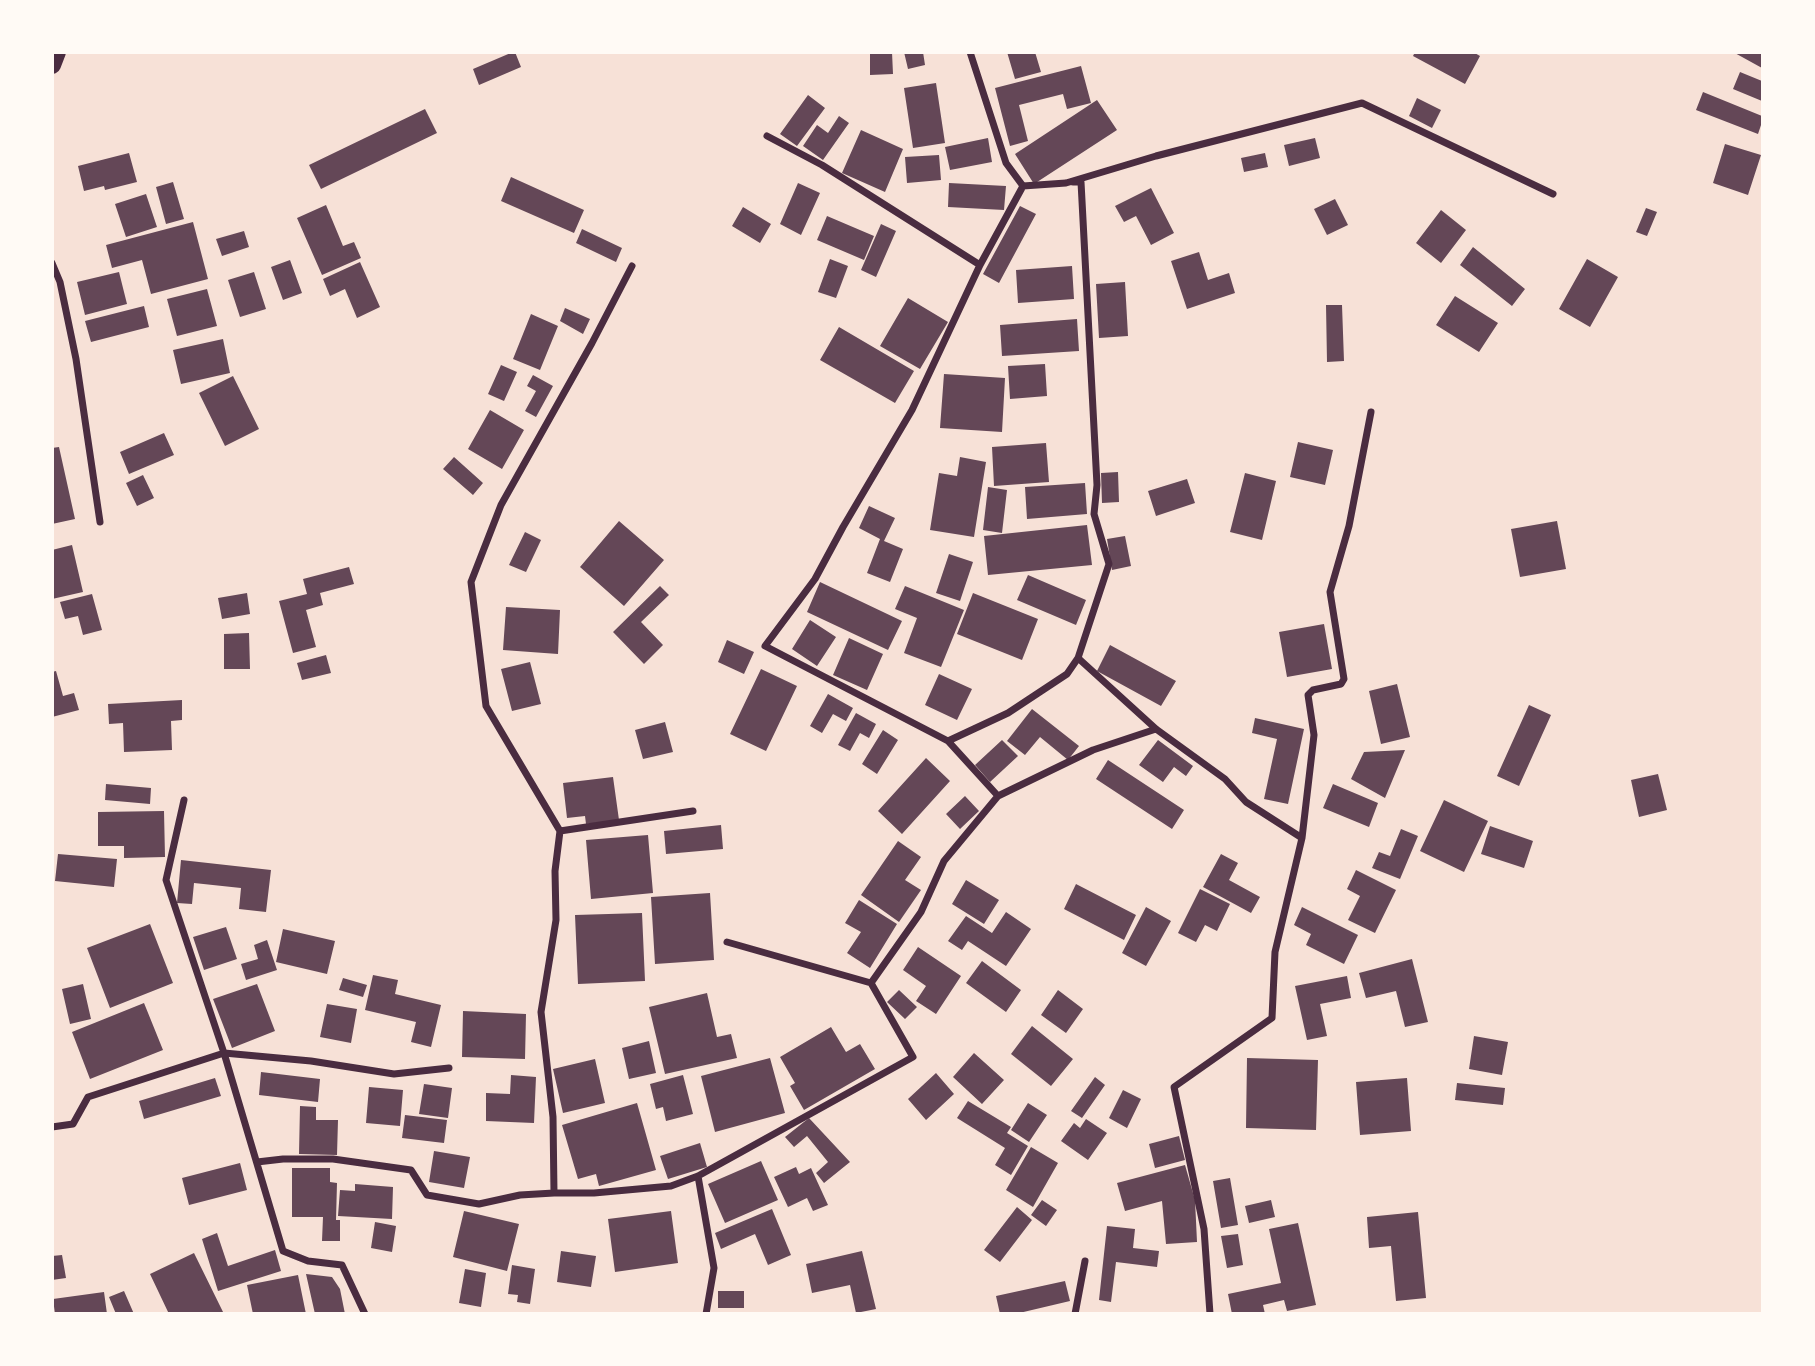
<!DOCTYPE html>
<style>
body{margin:0}
#map{position:relative;width:1815px;height:1366px;overflow:hidden;background:#f7e1d7;font-family:"Noto Sans",sans-serif}
canvas{display:block}
.frame{position:absolute;inset:0;border:54px solid #fffaf5;pointer-events:none}
</style>
<div id="map">
<canvas width="1815" height="1366"></canvas>
<div class="frame"></div>
</div>
<script>
const ctx = document.querySelector('canvas').getContext('2d');
ctx.lineJoin = 'round';
function paint(path, color) {
  ctx.fillStyle = color;
  ctx.fill(path, 'evenodd');
}
function stroke(path, color, width, dash) {
  ctx.strokeStyle = color;
  ctx.lineWidth = width;
  ctx.lineCap = dash ? 'butt' : 'round';
  ctx.setLineDash(dash || []);
  ctx.stroke(path);
}
paint(new Path2D(`
 M513,52H515L521,67L479,85L473,69Z
 M870,52H892L893,74L870,75Z
 M904,52H923L925,65L908,69Z
 M1007,52H1035L1041,72L1015,79Z
 M1415,52H1473L1480,56L1465,84L1413,56Z
 M1733,52H1762V68Z
 M1081,66L1091,103L1067,109L1063,94L1019,105L1028,141L1010,146L995,88Z
 M1740,72L1762,81V101L1733,89Z
 M936,83L945,143L913,148L904,88Z
 M1703,92L1762,116V122L1758,134L1696,110Z
 M808,95L825,108L797,146L780,134Z
 M1417,98L1441,110L1432,128L1409,116Z
 M1097,100L1117,130L1034,184L1015,154Z
 M425,109L437,133L321,189L309,165Z
 M839,116L849,123L823,160L803,146L817,125L828,133Z
 M861,130L903,149L885,192L842,173Z
 M988,138L992,162L950,170L945,147Z
 M1315,138L1320,158L1289,166L1284,145Z
 M1725,144L1761,155L1748,195L1713,183Z
 M129,153L137,182L105,190L104,186L84,191L78,166Z
 M1265,153L1268,167L1244,172L1241,158Z
 M939,155L941,180L907,183L905,157Z
 M511,177L584,210L574,233L501,201Z
 M173,182L184,219L166,224L156,187Z
 M798,183L820,193L801,235L780,224Z
 M949,183L1006,186L1004,210L948,207Z
 M1151,188L1174,233L1151,245L1136,216L1124,222L1115,206Z
 M146,194L157,227L126,237L115,204Z
 M1335,199L1348,225L1327,235L1314,209Z
 M326,205L343,246L354,242L361,258L322,275L297,218Z
 M1020,206L1036,214L999,283L983,274Z
 M743,207L771,224L760,243L732,226Z
 M1646,208L1657,212L1647,236L1636,232Z
 M1441,210L1466,230L1441,263L1416,243Z
 M827,216L874,236L864,260L817,240Z
 M193,222L208,279L151,294L142,260L112,268L106,245Z
 M881,224L896,231L876,277L861,270Z
 M582,229L622,248L616,262L576,243Z
 M244,231L249,247L222,256L216,239Z
 M1473,247L1525,289L1512,306L1460,265Z
 M1199,252L1208,280L1229,273L1235,293L1187,309L1171,261Z
 M830,259L848,266L836,298L818,292Z
 M1587,259L1618,277L1590,327L1559,309Z
 M290,260L302,293L283,300L271,267Z
 M360,262L380,307L357,318L345,289L330,296L323,279Z
 M1072,266L1074,299L1018,303L1016,270Z
 M119,272L127,304L85,315L77,282Z
 M254,272L266,309L240,317L228,280Z
 M1125,282L1128,336L1099,338L1096,284Z
 M207,289L217,326L177,336L167,299Z
 M1455,296L1498,323L1479,352L1436,325Z
 M908,298L948,322L920,369L880,346Z
 M1326,305H1342L1344,361L1327,362Z
 M144,306L149,327L91,342L85,321Z
 M565,308L590,319L583,334L560,321Z
 M531,314L558,326L540,370L513,359Z
 M1077,319L1079,351L1002,356L1000,325Z
 M839,327L914,371L895,403L820,360Z
 M223,339L230,373L181,384L173,350Z
 M1045,364L1047,396L1010,399L1008,366Z
 M501,365L517,372L504,401L488,394Z
 M944,374L1005,378L1002,432L940,428Z
 M533,375L553,386L536,417L525,411L536,391L527,386Z
 M233,376L259,429L225,446L199,393Z
 M490,410L524,430L502,469L468,449Z
 M164,433L174,455L129,474L120,452Z
 M1298,442L1333,450L1325,485L1290,477Z
 M1046,443L1049,482L994,486L992,447Z
 M59,447L75,519L52,524V448Z
 M454,457L483,483L473,495L443,469Z
 M960,457L986,462L974,537L930,530L939,473L957,476Z
 M1118,472L1119,502L1102,503L1101,473Z
 M1245,473L1276,481L1262,540L1230,532Z
 M143,475L154,498L137,506L126,483Z
 M1187,479L1195,503L1156,516L1148,491Z
 M1085,483L1087,514L1027,519L1025,487Z
 M988,487L1007,490L1002,533L983,530Z
 M869,506L895,518L884,541L903,549L890,582L867,573L880,539L859,528Z
 M619,521L664,560L624,606L580,567Z
 M1557,521L1566,569L1520,577L1511,529Z
 M1087,525L1092,565L988,575L984,536Z
 M525,532L541,540L526,572L509,565Z
 M1125,536L1131,566L1112,570L1107,539Z
 M72,545L83,592L52,599V550Z
 M949,554L973,562L960,601L936,593Z
 M349,567L354,584L320,593L323,605L306,610L316,647L293,653L279,601L307,594L303,579Z
 M1028,575L1086,600L1076,625L1017,600Z
 M820,582L902,621L888,650L807,612Z
 M660,586L669,595L641,622L663,645L644,664L613,632Z
 M905,586L964,610L941,667L904,653L917,618L895,609Z
 M247,593L250,614L222,619L218,598Z
 M973,593L1038,619L1022,660L957,634Z
 M92,594L102,630L83,635L78,616L65,619L60,602Z
 M506,607L560,610L558,654L503,650Z
 M810,620L836,637L817,666L792,649Z
 M1324,624L1332,669L1287,677L1279,632Z
 M249,633L250,669H224V634Z
 M849,638L883,654L867,690L833,675Z
 M727,640L754,652L744,674L718,662Z
 M1110,645L1176,681L1161,706L1097,671Z
 M326,655L331,673L302,680L297,663Z
 M530,662L541,704L512,711L501,669Z
 M761,669L797,686L766,751L730,734Z
 M56,671L63,696L74,693L79,710L52,717V672Z
 M939,674L972,689L957,720L925,705Z
 M1397,684L1410,737L1381,744L1369,691Z
 M828,694L853,708L846,721L833,714L822,733L810,726Z
 M182,700V720L171,721L172,750L124,752L123,723L109,724L108,704Z
 M1529,705L1551,715L1519,786L1497,776Z
 M1032,709L1079,746L1068,760L1040,737L1025,755L1007,741Z
 M856,713L876,724L869,738L860,733L850,751L838,745Z
 M1255,718L1304,729L1288,804L1264,799L1277,739L1252,733Z
 M665,722L673,752L643,759L635,730Z
 M883,730L898,740L877,774L862,764Z
 M1002,740L1018,756L990,782L975,765Z
 M1158,740L1193,766L1186,776L1174,767L1163,782L1139,765Z
 M1405,750L1385,798L1351,779L1364,752Z
 M926,758L950,781L902,834L878,811Z
 M1108,760L1184,810L1172,829L1096,779Z
 M1658,774L1667,810L1639,817L1631,780Z
 M613,777L619,820L586,824L585,816L567,818L563,783Z
 M106,784L151,788L150,804L105,800Z
 M1333,784L1378,803L1369,827L1323,808Z
 M965,796L979,811L960,829L946,814Z
 M1444,800L1488,821L1464,872L1420,851Z
 M164,811L165,857L124,858V846H98V812Z
 M721,825L723,849L666,854L664,831Z
 M1490,826L1533,841L1524,868L1481,854Z
 M1401,829L1418,836L1400,879L1372,868L1379,852L1390,856Z
 M648,835L653,893L591,899L586,840Z
 M898,841L921,857L905,880L921,890L899,922L861,895Z
 M58,854L117,859L114,887L55,881Z
 M1221,854L1238,863L1229,880L1260,897L1251,913L1203,887Z
 M181,860L271,870L266,912L239,909L241,888L194,883L192,904L177,903Z
 M1356,870L1396,890L1375,933L1348,920L1360,896L1347,889Z
 M966,880L999,900L984,924L952,904Z
 M1076,884L1136,915L1124,940L1064,909Z
 M1200,889L1230,904L1217,931L1205,925L1196,942L1178,933Z
 M710,893L714,960L655,964L651,897Z
 M859,900L897,924L870,968L847,953L861,932L845,923Z
 M1146,907L1171,921L1146,966L1122,953Z
 M1302,907L1358,935L1344,964L1306,945L1311,934L1294,925Z
 M1006,912L1031,929L1006,966L968,941L962,950L948,941L966,916L992,933Z
 M642,913L645,981L578,984L575,915Z
 M150,924L173,983L110,1008L87,948Z
 M226,927L237,959L204,970L193,937Z
 M283,929L335,941L327,974L276,962Z
 M267,940L277,970L246,980L241,964L258,959L254,945Z
 M918,947L961,976L936,1014L916,1001L926,986L903,970Z
 M1412,959L1428,1022L1405,1027L1396,991L1366,998L1359,973Z
 M982,961L1021,990L1006,1012L966,983Z
 M373,975L398,980L395,994L441,1005L431,1047L411,1042L416,1022L365,1010Z
 M1347,976L1351,998L1320,1004L1327,1036L1307,1040L1295,986Z
 M343,978L367,985L363,997L339,990Z
 M83,984L91,1019L70,1024L62,989Z
 M257,984L275,1031L232,1048L213,999Z
 M899,990L917,1007L905,1019L887,1002Z
 M1058,990L1083,1009L1066,1033L1041,1015Z
 M707,993L717,1037L731,1034L737,1058L665,1074L649,1007Z
 M144,1003L163,1050L90,1079L72,1032Z
 M327,1004L357,1009L351,1043L320,1037Z
 M463,1011L526,1014L525,1059L462,1057Z
 M1032,1026L1073,1059L1051,1086L1011,1054Z
 M831,1027L846,1052L860,1044L875,1069L804,1110L790,1086L795,1083L780,1057Z
 M1474,1036L1508,1042L1502,1075L1469,1069Z
 M649,1041L656,1073L629,1079L622,1048Z
 M974,1053L1004,1080L982,1104L953,1077Z
 M770,1058L785,1113L715,1132L701,1076Z
 M1247,1058L1318,1060L1316,1130L1246,1128Z
 M595,1059L605,1103L563,1113L553,1069Z
 M261,1072L320,1079L318,1102L259,1095Z
 M936,1073L954,1094L926,1120L908,1099Z
 M511,1075L536,1077L534,1123L486,1121V1093L510,1094Z
 M683,1075L693,1114L666,1121L663,1107L656,1109L650,1084Z
 M1095,1077L1105,1085L1082,1118L1071,1111Z
 M215,1078L221,1096L144,1119L139,1101Z
 M1407,1078L1411,1131L1360,1135L1356,1082Z
 M1457,1083L1505,1088L1503,1105L1455,1100Z
 M424,1084L452,1088L448,1118L419,1114Z
 M369,1087L403,1090L400,1126L366,1123Z
 M1123,1090L1141,1099L1127,1128L1109,1118Z
 M968,1101L1011,1127L1007,1133L1028,1146L1011,1175L995,1165L1005,1148L957,1118Z
 M637,1103L656,1170L599,1186L596,1174L578,1179L562,1125Z
 M1028,1103L1047,1115L1029,1142L1011,1130Z
 M300,1106L316,1107V1120H338L337,1155L299,1154Z
 M405,1115L447,1120L444,1143L402,1138Z
 M809,1118L850,1162L824,1183L816,1173L828,1162L807,1136L794,1147L785,1137Z
 M1086,1119L1107,1133L1088,1160L1061,1141L1074,1123L1080,1128Z
 M1179,1136L1185,1160L1155,1168L1149,1144Z
 M700,1143L707,1167L668,1179L660,1156Z
 M1031,1147L1058,1163L1033,1207L1006,1190Z
 M434,1151L470,1157L464,1188L429,1182Z
 M761,1161L778,1200L725,1223L708,1184Z
 M240,1163L247,1190L189,1205L182,1178Z
 M1185,1165L1195,1200L1197,1242L1166,1244L1162,1201L1125,1211L1117,1183Z
 M796,1167L799,1174L811,1168L828,1205L813,1211L807,1198L788,1207L774,1177Z
 M292,1168H330V1182L337,1183L336,1220H340V1241H322L323,1217H292Z
 M1230,1178L1238,1225L1221,1228L1213,1181Z
 M355,1184L393,1187L392,1219L338,1216L340,1190L355,1191Z
 M1042,1200L1057,1210L1046,1226L1031,1215Z
 M1271,1200L1275,1217L1249,1223L1245,1206Z
 M1017,1207L1032,1220L1000,1262L984,1250Z
 M772,1209L791,1255L768,1265L755,1234L721,1249L715,1233Z
 M464,1211L519,1224L507,1271L453,1257Z
 M671,1211L678,1263L615,1272L608,1219Z
 M1418,1212L1426,1298L1396,1301L1391,1246L1369,1248L1367,1217Z
 M375,1222L396,1226L392,1252L371,1248Z
 M1298,1223L1316,1305L1287,1311L1284,1300L1263,1305L1265,1314H1232L1228,1294L1281,1283L1269,1229Z
 M1107,1226L1135,1229L1133,1248L1159,1251L1157,1267L1116,1262L1111,1302L1099,1300Z
 M217,1233L228,1266L275,1250L281,1271L218,1291L202,1239Z
 M1238,1234L1243,1265L1227,1268L1221,1236Z
 M561,1251L596,1256L591,1287L557,1282Z
 M862,1251L876,1309L856,1313L850,1285L812,1293L806,1264Z
 M194,1253L224,1314H169L150,1274Z
 M62,1255L66,1278L52,1280V1256Z
 M512,1265L535,1269L530,1304L517,1302L518,1295L508,1294Z
 M465,1269L486,1273L481,1307L459,1303Z
 M306,1274L332,1277L340,1289L345,1314H315Z
 M298,1275L306,1314H253L247,1285Z
 M1065,1281L1070,1301L1015,1314H1000L996,1296Z
 M124,1291L134,1314H116L109,1297Z
 M718,1291H744V1308H718Z
 M104,1292L107,1314H55L53,1299Z`), '#644757');
stroke(new Path2D(`
 M970,52L1006,163L1023,186L1066,183L1156,156L1362,103L1553,194
 M767,136L822,165L980,265
 M52,263L60,282L76,359L100,522
 M1078,658L1156,729L1225,779L1246,802L1302,838L1275,952L1272,1018L1174,1087L1204,1229L1210,1314
 M948,741L1008,713L1067,674L1078,658L1109,564L1094,514L1097,485L1081,182H1073
 M998,796L1093,750L1156,729
 M184,800L166,880L224,1053L311,1061L394,1074L449,1068
 M560,831L693,811
 M1302,838L1314,735L1308,695L1313,690L1341,684L1344,679L1330,592L1349,526L1371,412
 M727,942L871,983
 M52,1127L73,1124L88,1097L224,1053L283,1251L308,1261L342,1265L365,1314
 M257,1162L283,1159H333L411,1170L427,1195L479,1204L520,1195L554,1193H594L671,1186L698,1176L913,1057L871,983L921,912L944,861L998,796L948,741L765,646L815,579L843,527L912,410L980,265L1023,186
 M698,1176L714,1268L706,1314
 M554,1193L553,1117L541,1012L556,920L555,871L560,831L486,706L471,582L501,505L592,343L632,266
 M1075,1314L1085,1261`), '#4a2c40', 7);
stroke(new Path2D(`
 M52,65L57,52`), '#4a2c40', 18);
</script>
